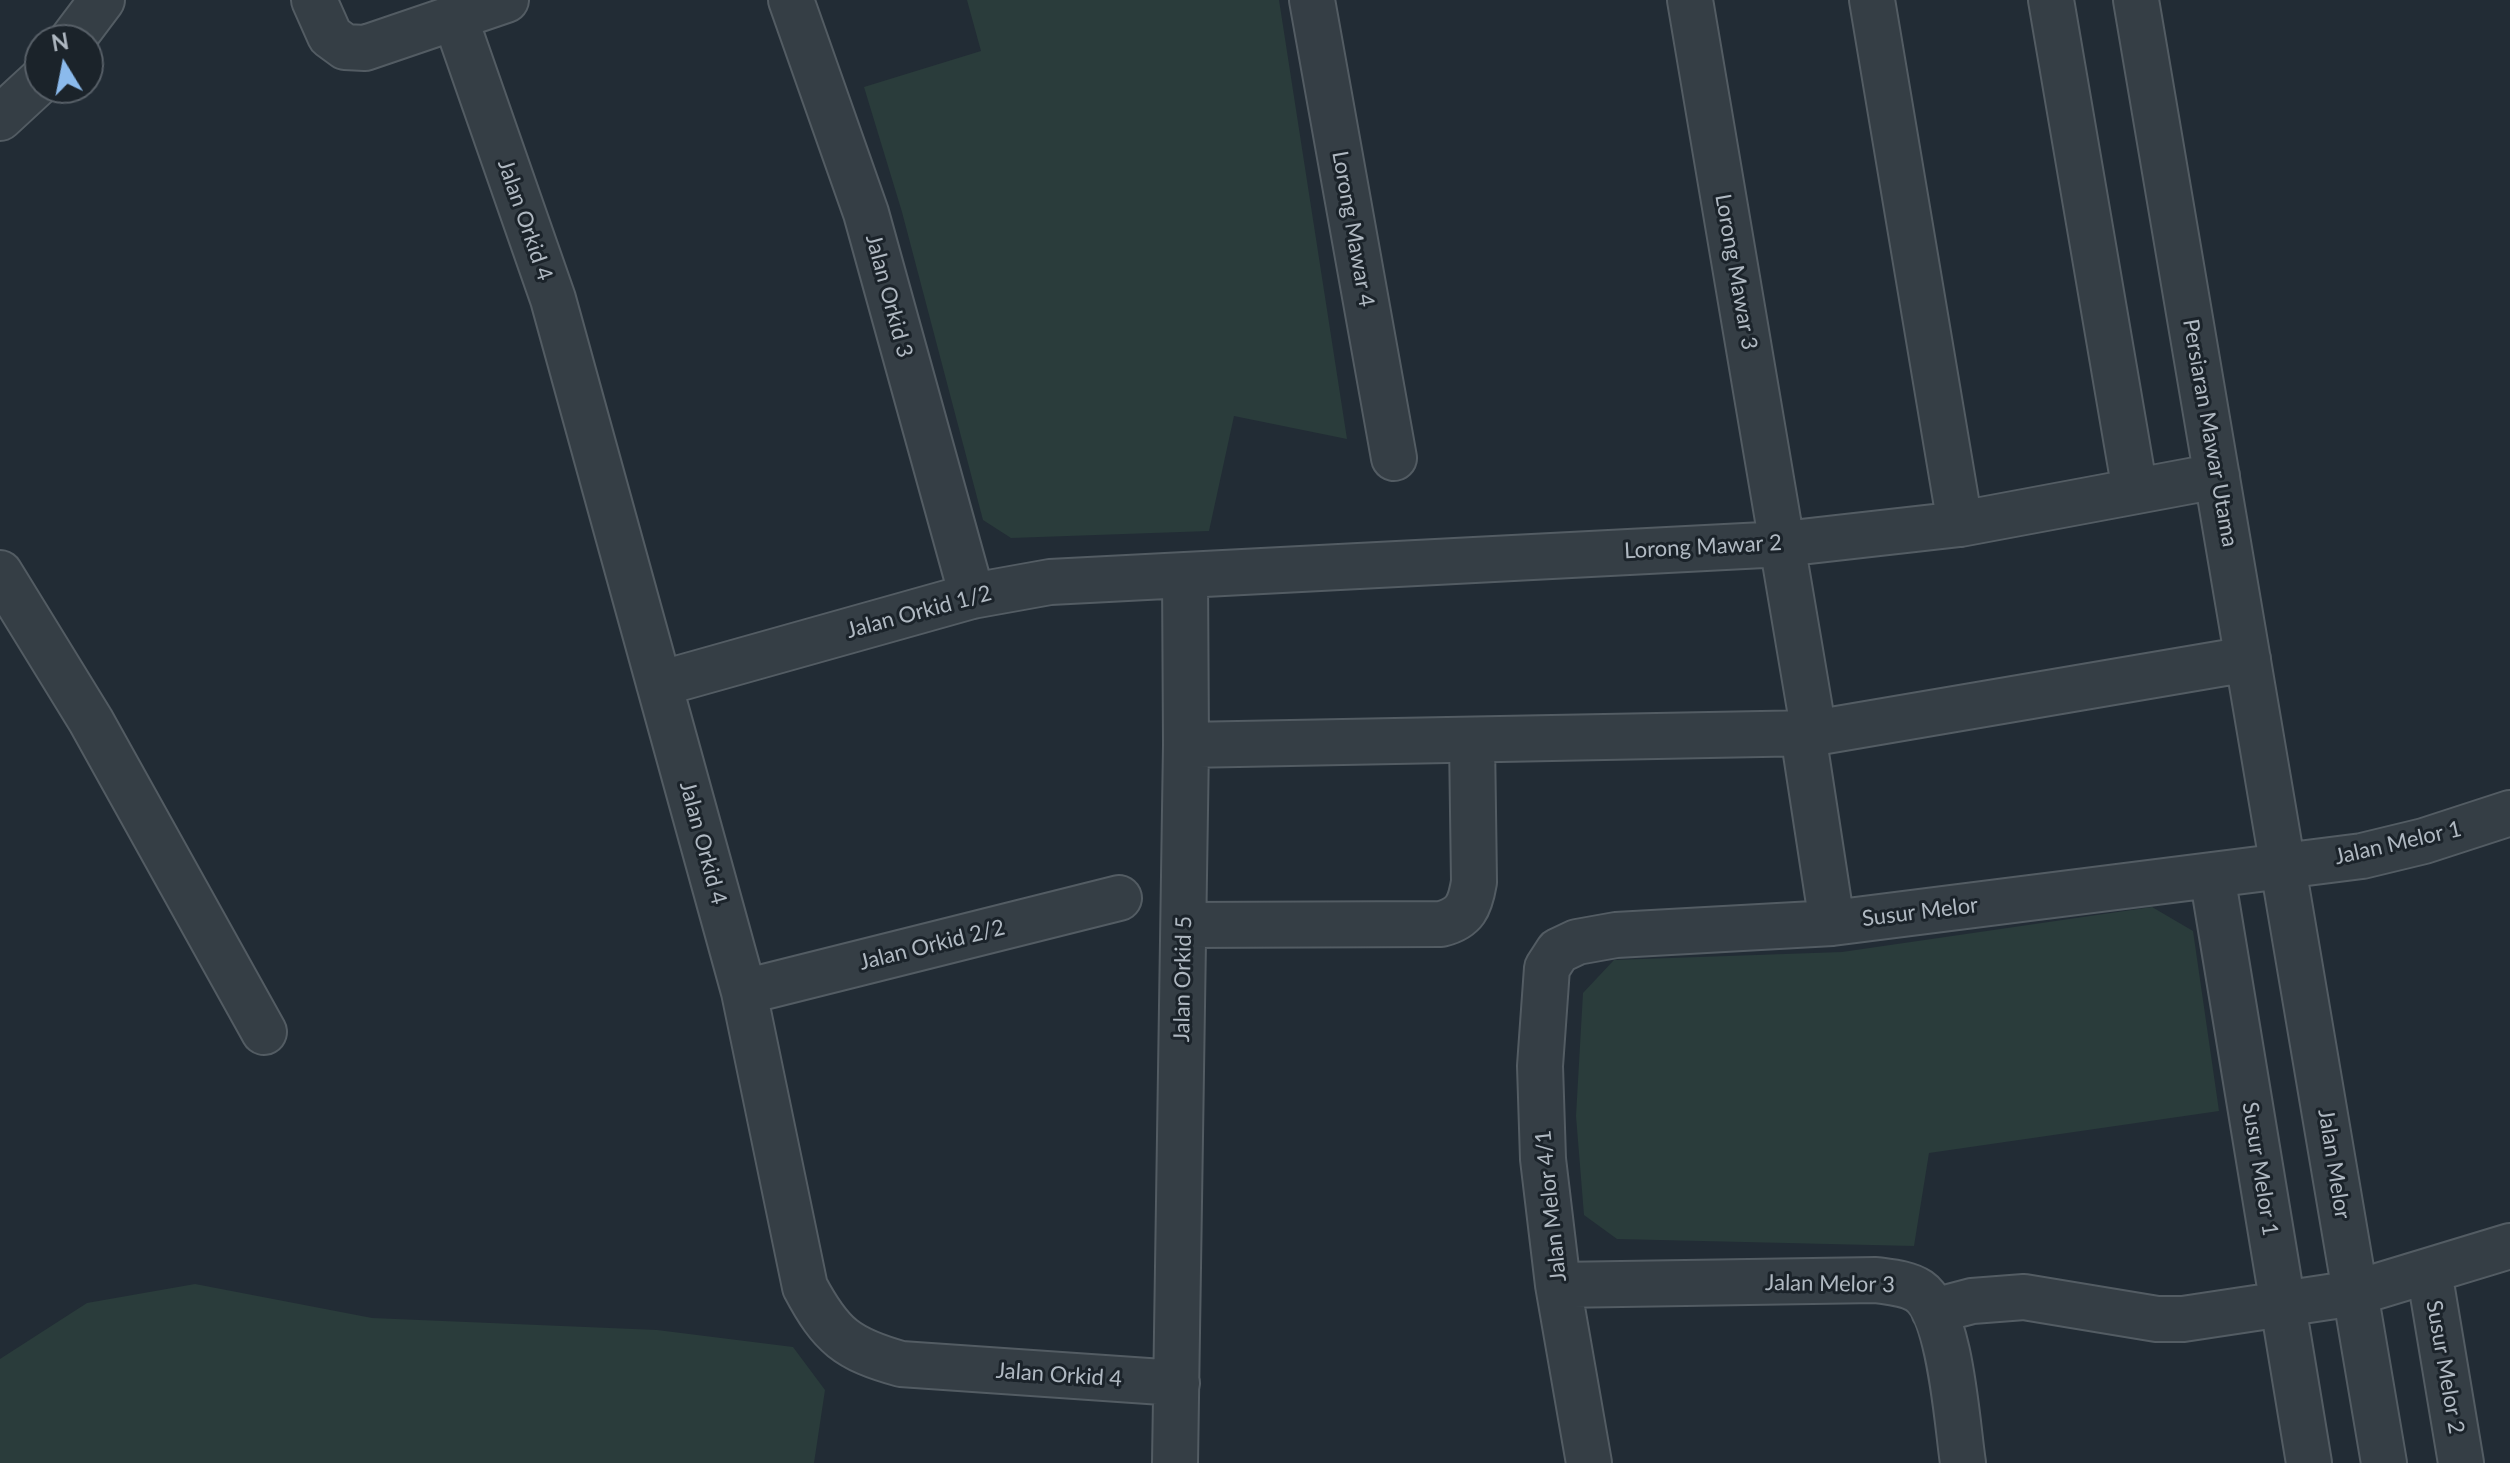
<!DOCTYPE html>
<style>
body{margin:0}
#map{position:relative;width:2510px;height:1463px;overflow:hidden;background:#222c35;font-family:Lato,sans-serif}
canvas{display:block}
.north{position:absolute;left:24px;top:24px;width:80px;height:80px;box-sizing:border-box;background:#1b232a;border:2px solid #575f67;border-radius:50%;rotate:350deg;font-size:22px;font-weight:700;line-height:32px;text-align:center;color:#b0b9c2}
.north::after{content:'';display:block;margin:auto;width:28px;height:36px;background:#8bbaec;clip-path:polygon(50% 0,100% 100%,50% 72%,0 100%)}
</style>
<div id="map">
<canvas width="2510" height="1463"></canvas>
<div class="north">N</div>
</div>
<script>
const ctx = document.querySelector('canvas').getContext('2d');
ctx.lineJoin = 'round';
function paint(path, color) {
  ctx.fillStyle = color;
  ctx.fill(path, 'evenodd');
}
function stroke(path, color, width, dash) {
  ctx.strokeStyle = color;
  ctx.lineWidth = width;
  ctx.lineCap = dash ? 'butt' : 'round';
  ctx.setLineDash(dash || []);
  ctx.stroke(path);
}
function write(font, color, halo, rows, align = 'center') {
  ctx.font = font + ' Lato,sans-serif';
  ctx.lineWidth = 6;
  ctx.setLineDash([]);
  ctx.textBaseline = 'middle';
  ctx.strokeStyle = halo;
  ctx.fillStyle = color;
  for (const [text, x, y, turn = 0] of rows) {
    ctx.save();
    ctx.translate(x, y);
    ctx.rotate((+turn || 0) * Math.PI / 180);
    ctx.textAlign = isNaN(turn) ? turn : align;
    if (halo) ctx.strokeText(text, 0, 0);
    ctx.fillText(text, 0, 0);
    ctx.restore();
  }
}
paint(new Path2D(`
 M967,0H1279L1347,439L1234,416L1209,531L1011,538L983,520L902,212L864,87L981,51Z
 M2152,907L2193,931L2219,1111L1929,1153L1914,1246L1617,1239L1584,1215L1576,1116L1583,993L1614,960L1842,952Z
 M195,1284L372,1318L657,1330L793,1347L825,1390L814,1463H0V1359L87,1303Z`), '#2a3c3b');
const minor = new Path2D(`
 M314,0L330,36L345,47L365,48L506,0
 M791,0L866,213L972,596
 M1312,0L1394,458
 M1690,0L1814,733
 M1872,0L1960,524
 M2051,0L2135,491
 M2136,0L2384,1463
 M455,18L553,299L744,992L805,1287C831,1336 847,1349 901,1364L1177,1383
 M72,40L102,0
 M0,118L40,81
 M0,573L91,721L264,1032
 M659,684L972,596L1050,582L1783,544L1960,524L2217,476
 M1803,734L1832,923
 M1186,745L1814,733L2248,659
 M2212,875L2309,1463
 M1184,925L1441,924C1465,918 1470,906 1474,882L1472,740
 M744,992L1119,898
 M2429,1271L2461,1463
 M1558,1285L1876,1280C1890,1282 1907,1283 1919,1291C1951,1313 1957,1424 1963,1463
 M1934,1311L1972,1301L2024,1297L2157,1319H2183L2355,1293L2510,1246
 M1175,1463L1186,745L1185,575
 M1589,1463L1558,1285L1543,1159L1540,1066L1547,968L1558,951L1577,942L1616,935L1832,923L2362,856L2424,841L2510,813`);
stroke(minor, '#535c63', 48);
stroke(minor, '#353e45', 44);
write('22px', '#b0b9c2', '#1b232a', [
 ["Jalan Orkid 4",525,220,71],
 ["Lorong Mawar 4",1353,229,80],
 ["Lorong Mawar 3",1736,272,80],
 ["Jalan Orkid 3",889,296,75],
 ["Persiaran Mawar Utama",2210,433,80],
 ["Lorong Mawar 2",1703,547,-3],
 ["Jalan Orkid 1/2",919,612,-15],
 ["Jalan Orkid 4",703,843,75],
 ["Jalan Melor 1",2398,843,-13],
 ["Susur Melor",1920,912,-7],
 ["Jalan Orkid 2/2",932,945,-14],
 ["Jalan Orkid 5",1183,979,-89],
 ["Jalan Melor",2334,1164,81],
 ["Susur Melor 1",2260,1169,81],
 ["Jalan Melor 4/1",1551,1206,-96],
 ["Jalan Melor 3",1830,1284,1],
 ["Susur Melor 2",2445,1367,80],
 ["Jalan Orkid 4",1059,1375,4]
]);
</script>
